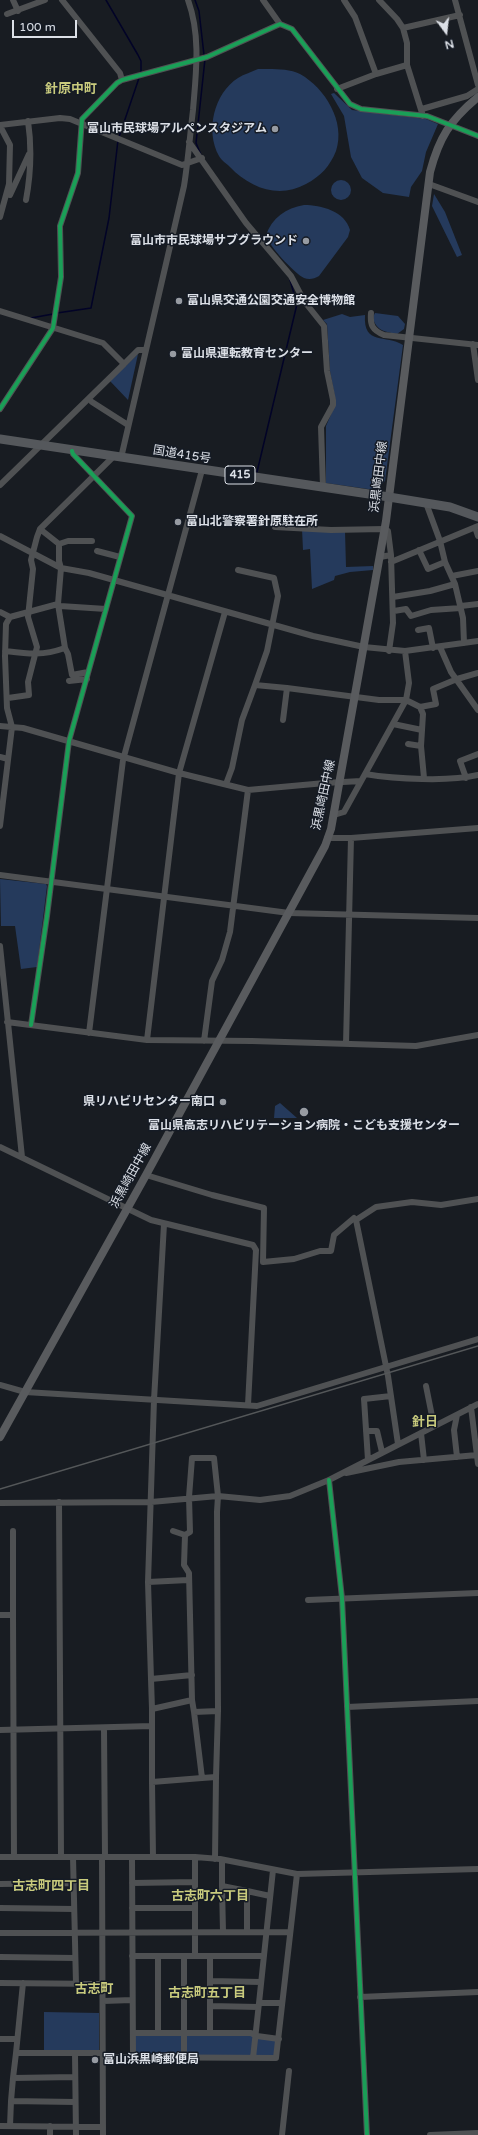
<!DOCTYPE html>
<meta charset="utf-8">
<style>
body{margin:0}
#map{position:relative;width:478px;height:2135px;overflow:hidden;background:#181c22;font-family:"Varela Round",sans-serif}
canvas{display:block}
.north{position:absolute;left:426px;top:12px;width:40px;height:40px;-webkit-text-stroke:3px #151b25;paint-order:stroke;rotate:165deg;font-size:11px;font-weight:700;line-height:16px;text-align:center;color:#dce0e7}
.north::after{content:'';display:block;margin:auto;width:14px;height:18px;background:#dce0e7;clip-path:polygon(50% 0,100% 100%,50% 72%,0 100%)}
.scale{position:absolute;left:12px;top:20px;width:65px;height:18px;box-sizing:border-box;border:2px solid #dce0e7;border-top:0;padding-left:5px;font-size:12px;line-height:14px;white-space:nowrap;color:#dce0e7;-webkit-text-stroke:3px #151b25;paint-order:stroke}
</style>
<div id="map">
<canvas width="478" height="2135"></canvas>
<div class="north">N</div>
<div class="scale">100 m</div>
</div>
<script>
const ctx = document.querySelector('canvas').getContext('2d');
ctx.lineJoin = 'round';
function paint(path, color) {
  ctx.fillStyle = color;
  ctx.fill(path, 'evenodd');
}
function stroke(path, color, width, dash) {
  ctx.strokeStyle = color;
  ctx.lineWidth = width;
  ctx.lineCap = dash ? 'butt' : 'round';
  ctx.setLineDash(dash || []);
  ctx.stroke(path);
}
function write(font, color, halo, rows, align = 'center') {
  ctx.font = font + ' "Varela Round","Noto Sans JP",sans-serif';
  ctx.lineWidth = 3;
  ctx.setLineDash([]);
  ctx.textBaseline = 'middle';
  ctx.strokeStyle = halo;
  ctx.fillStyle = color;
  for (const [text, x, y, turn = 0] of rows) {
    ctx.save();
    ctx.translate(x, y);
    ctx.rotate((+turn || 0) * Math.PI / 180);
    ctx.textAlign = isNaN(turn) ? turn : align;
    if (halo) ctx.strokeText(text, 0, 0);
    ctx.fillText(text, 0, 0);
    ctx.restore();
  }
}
paint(new Path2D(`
 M258,69C271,69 288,68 300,74C325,88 346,122 336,151C330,166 321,176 306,184C279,199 250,188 230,167C227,164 221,160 219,156C205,131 214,93 238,78C244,74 252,72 258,69Z
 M334,93L352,110L426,119L438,124L426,152L422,171L411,187L409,197L383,193L362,178L351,157L344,116L331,94Z
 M331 190a10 10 0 1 1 20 0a10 10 0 1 1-20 0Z
 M434,194L445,212L462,255L457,257L432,206Z
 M304,205C321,205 345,211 350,230L348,237L319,276C314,279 309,280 304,278C294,273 268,245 266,235C272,218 286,208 304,205Z
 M375,313L398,316L405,324L404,329L397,334C385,332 375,330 373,317Z
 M342,314L350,317L365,315C363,346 386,334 403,345L385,481L375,490L326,483V426L336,403L330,371L327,324L323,320Z
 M138,354L128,400L110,381Z
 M302,529L345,531L346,567L373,566V570L350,572L335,576L334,580L312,589L310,549L303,550Z
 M0,879L46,884L47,886L37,967L21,969L15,926H1Z
 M280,1103L297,1118H274L275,1106Z
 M44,2012L99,2013V2051H44Z
 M133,2034H252L280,2040L278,2060H133Z`), '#253a5c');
stroke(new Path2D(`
 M106,0L138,55L141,61V72
 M195,0L199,11L204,55
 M119,137L139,78
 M201,155L196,143L205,59
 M57,313L91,308L109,218L118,140
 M31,318L53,314
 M257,472L297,304L290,280`), '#020327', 1.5);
stroke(new Path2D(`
 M13,0L18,11
 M62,0L120,73L122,80
 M263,0L280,24
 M344,0L355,17L376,74
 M379,0L397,19L403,28L407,43V65L423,116
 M455,0L478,85
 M7,14L45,0
 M403,28L460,15
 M337,89L376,74L407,65
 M422,109L467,96L478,89
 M0,125L60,118L70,119L182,165L202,158
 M0,126L10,145L9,184L0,217
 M189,142L246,223L291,276L304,301L324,326L327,371L333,400V405L321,427L323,487
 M429,184L478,202
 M10,195L29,154
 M26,200C31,173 32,148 28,121
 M0,311L103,343L124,364L0,485
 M371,313C370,325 372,330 384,335L478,345
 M473,344L478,380
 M124,364L138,350H146
 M92,402L128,425
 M0,409L53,328L61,277L60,226L78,173L82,119L117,83L122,80L207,57L280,24L292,29L350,104L361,109L427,116L478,136
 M121,458L184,186C188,161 190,135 193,110C196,73 201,36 188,0
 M426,503L440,541L445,562L455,584L463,618L464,643
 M275,527L331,530L384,529L388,531L391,555
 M475,527L478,536
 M40,529L59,544L68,541H92
 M0,536L61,568L89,573L313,636L364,647L405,651L478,641
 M59,544V561L61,568L58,604L65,648L68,654L72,675L88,672
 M419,550L428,569L445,562
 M97,551L120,557
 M380,557L391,555L393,623L389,651
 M391,562L478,526
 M238,570L274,578L278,596L267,651L255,685
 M452,576L478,571
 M393,597L430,591L455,584
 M461,606L478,604
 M394,611L406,609L411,616L431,610L461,608
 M0,612L10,617
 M418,630L429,628L433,648
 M440,647L451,672L478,710
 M5,651C29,654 42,656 65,648
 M69,681L87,679
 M8,698L29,695L28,682L37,647L28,617L33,569L31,560L37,537L40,529L114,456
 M283,720L287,688L379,700H406L420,707L436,704L433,689L457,679L478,673
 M393,724L422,730L423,714L420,707
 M0,726L23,728L179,773L248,790L325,783L361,781
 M408,744L421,746L422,730
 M421,746L424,778
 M0,757L8,759
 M365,774C395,779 449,782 478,775
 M466,778L460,761L478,754
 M226,784L232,768L242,720L255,685L287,688
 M334,815L344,812L406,700L409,683L405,651
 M0,826L12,727L7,708L5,656L6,624L10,617L58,604L60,606L106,609
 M327,838H351L346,1044
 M351,838L478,828
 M0,875L289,913L478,918
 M0,946L22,1157
 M7,1022L147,1040L252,1041L416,1046L478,1035
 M31,1025L47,916L69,741L132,516L73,454L72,451
 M89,1033L123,760L202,470
 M147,1040L179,773L225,612
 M204,1041L212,981L222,960L230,932L248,790
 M0,1147L151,1220L253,1245L256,1250L248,1405
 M146,1175L212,1195L264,1208L263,1262L294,1259L320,1251H331L334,1235L354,1218L356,1220
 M0,1385L25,1392L257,1406L478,1339
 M426,1386L434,1426
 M471,1407L478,1464
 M457,1415L454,1430L457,1457
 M366,1431H377L382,1452
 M421,1433L424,1460
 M398,1444L388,1376L356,1220L376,1207L412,1202L441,1205L478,1199
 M192,1458H214L218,1496L217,1512L218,1711L194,1712L192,1700L189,1573L184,1565L185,1535L190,1532L189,1497Z
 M368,1460L364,1399L391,1396
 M346,1473L399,1462L477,1455
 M329,1480L342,1598L367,2135
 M59,1502L61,1857
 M0,1503L151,1502L218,1496L260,1500L290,1496L329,1480L478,1404
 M173,1531L185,1535
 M148,1582L154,1400L164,1224
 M308,1600L478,1593
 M0,1615H13V1531
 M13,1615L14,1857
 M151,1679L148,1582L188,1580
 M347,1707L478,1701
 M152,1709L151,1679L192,1675
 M194,1712L202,1778L216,1777L218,1711
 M152,1726V1782L202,1778
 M104,1728L105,1857
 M0,1730L152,1726V1709L192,1700
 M152,1782L153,1857
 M0,1857H195L220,1859L297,1874L478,1869
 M73,1857L76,1984
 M102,1857L103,2135
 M132,1857L133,2059
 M195,1857V1956
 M215,1859L216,1777
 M222,1860V1886
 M273,1870L259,2003H282
 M132,1883L195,1882
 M0,1884L74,1883
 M0,1908L74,1909
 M132,1908H195
 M223,1932L222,1886L247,1891
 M247,1932V1891L270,1896
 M0,1933L290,1932
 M132,1956H264
 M184,1956V2058
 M210,1956V2033
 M0,1957L75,1958
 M210,1981L261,1982
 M0,1983L103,1984
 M23,1983L16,2053H103
 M360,1997L478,1992
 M103,2001L132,2000
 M210,2006L258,2007
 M133,2033H251L257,2036L279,2039
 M158,2033V1956
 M0,2039H16
 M75,2054L76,2135
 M103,2057L276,2058L297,1874
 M253,2058L259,2003
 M13,2078L16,2053
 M11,2101L13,2078L75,2077
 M0,2126L103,2127
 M10,2126L11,2101L75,2102
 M50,2135V2126
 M282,2135L289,2071
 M430,2135L478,2133`), '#4f5153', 6);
stroke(new Path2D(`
 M0,1437L146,1175L325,846L331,829L386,521L430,172C439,138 450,120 478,97`), '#595b5e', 8);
stroke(new Path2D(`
 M0,439L389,497L450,507L478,517`), '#55585c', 9);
stroke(new Path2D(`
 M0,1489L478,1346`), '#545759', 1.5);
stroke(new Path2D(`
 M0,409L53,328L61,277L60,226L78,173L82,119L117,83L122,80L207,57L280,24L292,29L350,104L361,109L427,116L478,136
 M31,1025L47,916L69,741L132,516L73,454L72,451
 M329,1480L342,1598L367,2135`), '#1a9f57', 4);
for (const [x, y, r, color] of [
 [275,129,4,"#979ba2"],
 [306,241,4,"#979ba2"],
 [179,301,4,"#979ba2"],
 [173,354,4,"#979ba2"],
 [178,522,4,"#979ba2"],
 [223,1102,4,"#979ba2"],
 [304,1112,5,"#979ba2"],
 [95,2060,4,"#979ba2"]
]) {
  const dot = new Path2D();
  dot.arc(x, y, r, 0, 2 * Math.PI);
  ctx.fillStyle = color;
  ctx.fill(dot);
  stroke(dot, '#151b25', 1.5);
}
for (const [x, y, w] of [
 [240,475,30]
]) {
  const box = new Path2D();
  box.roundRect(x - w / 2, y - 9, w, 18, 3);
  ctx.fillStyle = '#151b25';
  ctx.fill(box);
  stroke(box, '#dce0e7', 1);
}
write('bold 11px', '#dce0e7', null, [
 ["415",240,475]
]);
write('bold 12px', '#dce0e7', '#151b25', [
 ["富山市民球場アルペンスタジアム",267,129,"right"],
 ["富山市市民球場サブグラウンド",298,241,"right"],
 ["富山県交通公園交通安全博物館",187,301],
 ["富山県運転教育センター",181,354],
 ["富山北警察署針原駐在所",186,522],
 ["県リハビリセンター南口",215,1102,"right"],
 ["富山県高志リハビリテーション病院・こども支援センター",304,1126,"center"],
 ["富山浜黒崎郵便局",103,2060]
], 'left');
write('12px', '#dce0e7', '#151b25', [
 ["国道415号",182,455,9],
 ["浜黒崎田中線",379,477,-83],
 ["浜黒崎田中線",324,795,-78],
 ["浜黒崎田中線",131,1176,-61]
]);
write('bold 13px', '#c9cb7d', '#151b25', [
 ["針原中町",71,90],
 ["針日",425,1423],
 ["古志町四丁目",51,1887],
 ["古志町六丁目",210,1897],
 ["古志町",94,1990],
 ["古志町五丁目",207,1994]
]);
</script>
